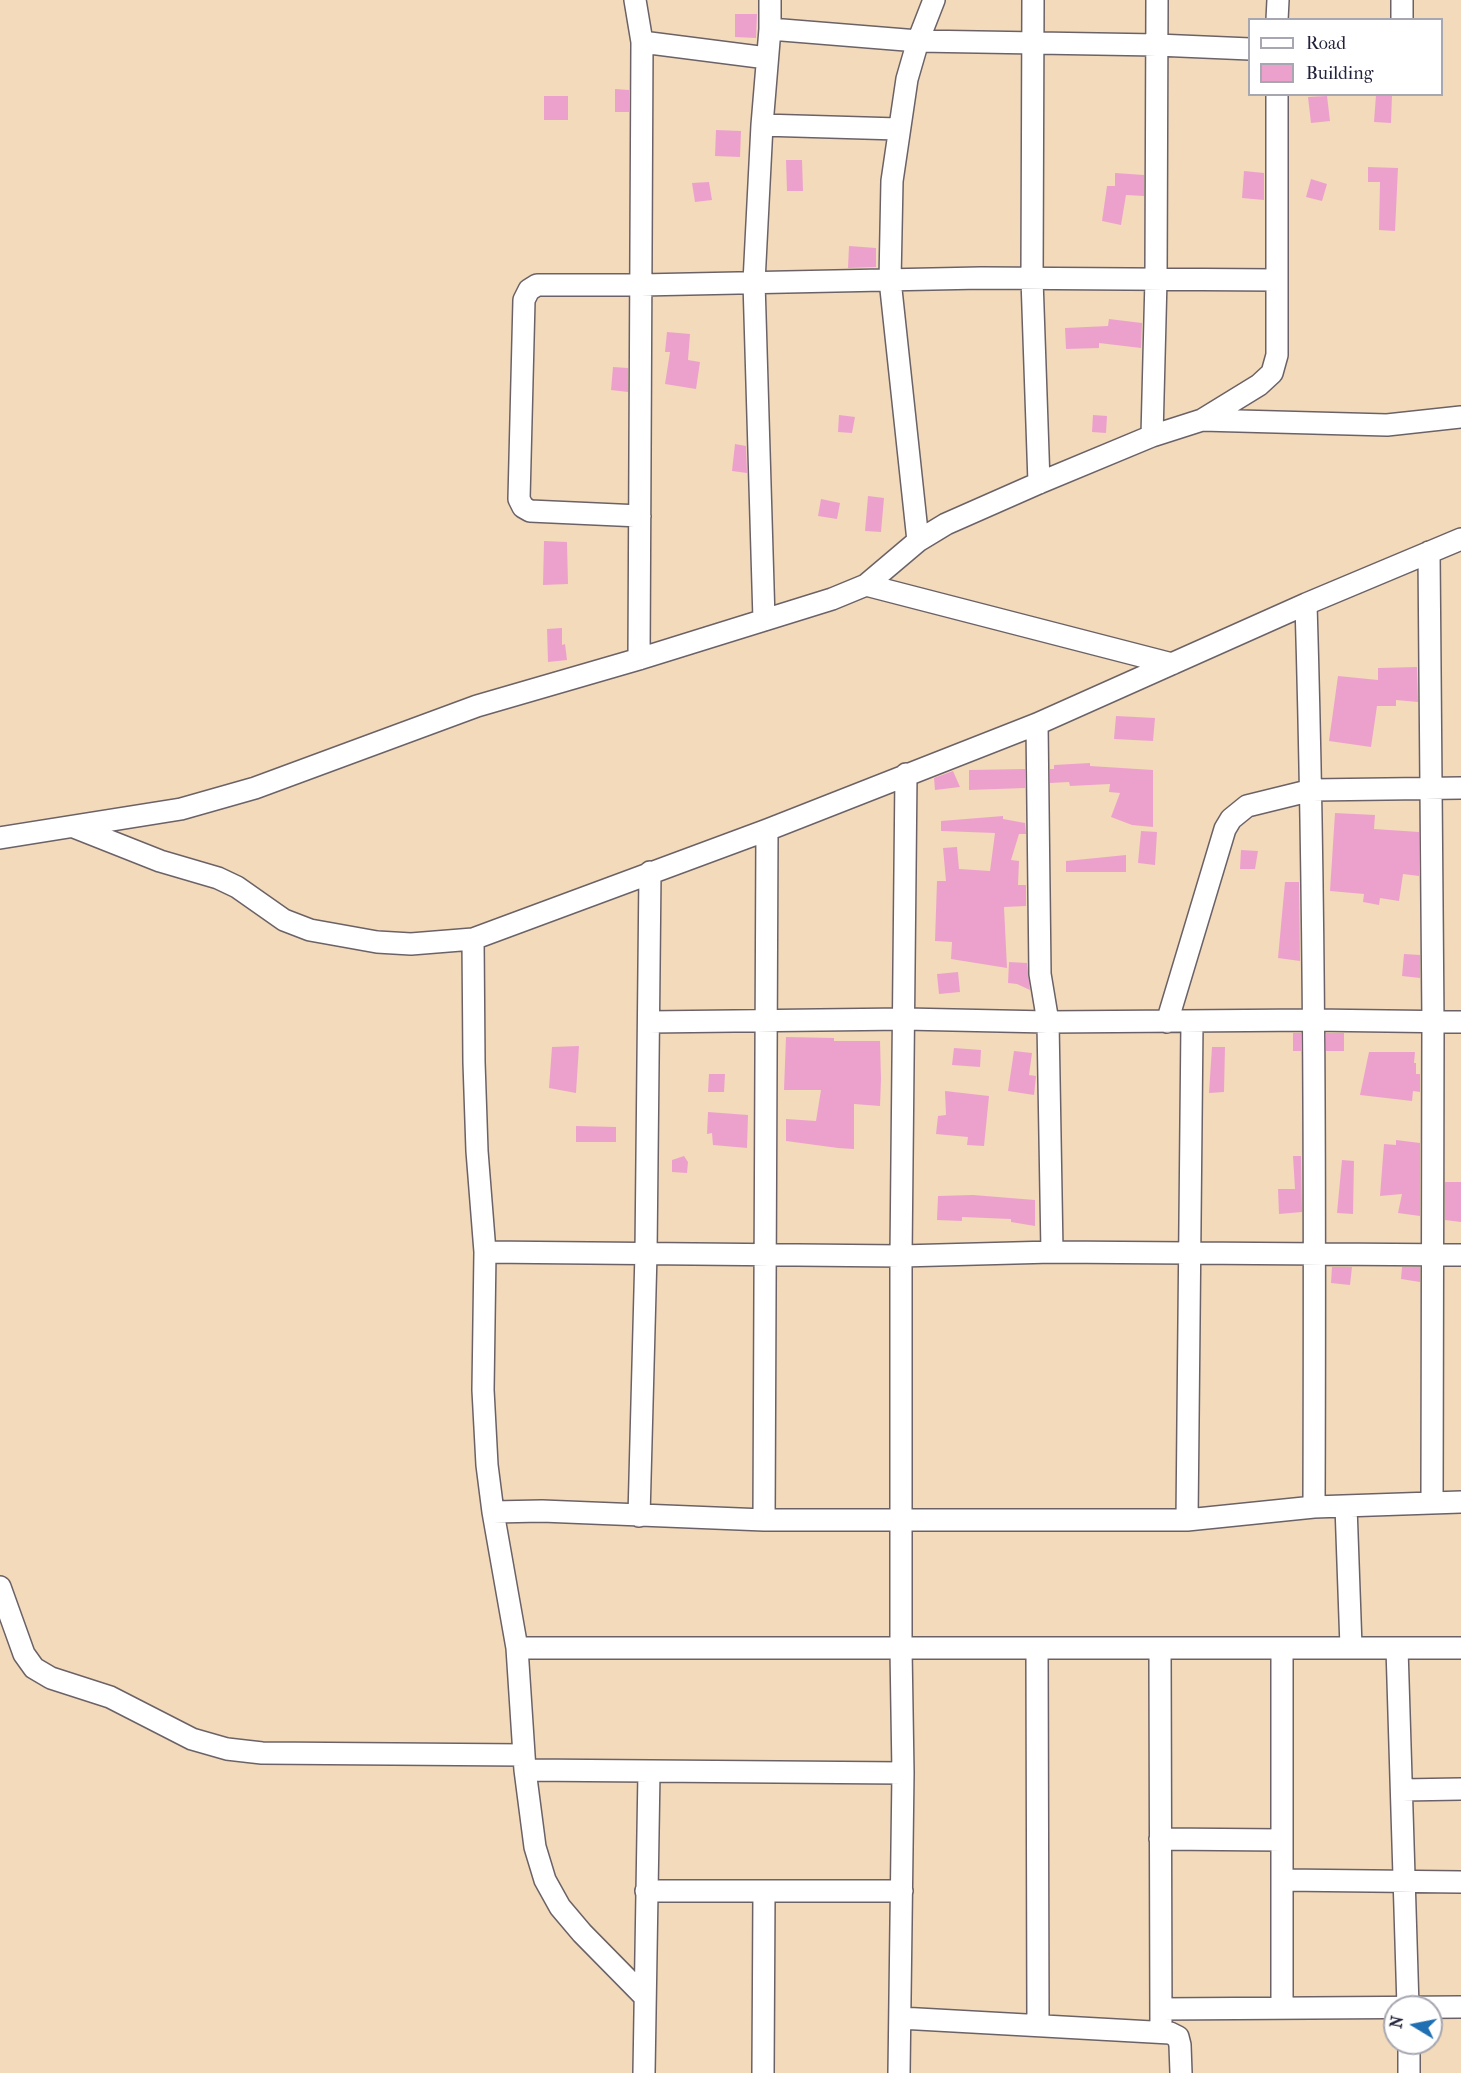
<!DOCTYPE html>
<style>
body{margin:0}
#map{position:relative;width:1461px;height:2073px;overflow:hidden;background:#f3daba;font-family:"IM FELL French Canon",serif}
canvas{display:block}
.legend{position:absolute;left:1248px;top:18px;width:195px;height:78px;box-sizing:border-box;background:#fff;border:2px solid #a7a7b1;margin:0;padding:8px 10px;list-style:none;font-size:18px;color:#22223b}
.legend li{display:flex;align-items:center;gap:12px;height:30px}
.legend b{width:30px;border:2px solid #a7a7b1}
.north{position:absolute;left:1383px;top:1995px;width:60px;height:60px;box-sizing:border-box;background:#fff;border:2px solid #a7a7b1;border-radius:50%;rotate:280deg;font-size:16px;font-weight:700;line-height:24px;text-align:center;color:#22223b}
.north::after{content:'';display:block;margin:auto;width:21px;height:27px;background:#1f6fb2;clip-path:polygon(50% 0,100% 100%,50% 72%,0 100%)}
</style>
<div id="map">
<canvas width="1461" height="2073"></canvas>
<ul class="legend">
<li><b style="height:8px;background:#fff"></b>Road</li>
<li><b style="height:16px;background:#eca1cd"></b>Building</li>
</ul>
<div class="north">N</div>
</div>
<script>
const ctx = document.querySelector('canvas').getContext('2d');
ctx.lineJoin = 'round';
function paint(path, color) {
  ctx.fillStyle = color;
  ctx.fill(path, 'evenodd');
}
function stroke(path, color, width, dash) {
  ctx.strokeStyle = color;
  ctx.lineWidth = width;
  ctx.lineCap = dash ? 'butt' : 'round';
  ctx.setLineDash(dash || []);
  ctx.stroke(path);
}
paint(new Path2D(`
 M735,14H757L756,38L735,37Z
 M615,89L629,90V112H615Z
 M1376,95L1392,96L1391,123L1374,122Z
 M544,96H568V120H544Z
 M1327,96L1330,121L1311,123L1308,97Z
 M716,130L741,131L740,157L715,156Z
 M786,160H802L803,191H787Z
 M1368,167L1398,168L1395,231L1379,230L1380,182H1368Z
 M1244,171L1264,173V200L1242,198Z
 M1115,173L1144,175V196L1126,195L1121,225L1102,221L1107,186H1115Z
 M1311,179L1327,184L1322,201L1306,197Z
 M709,182L712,200L695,202L692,183Z
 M849,246L876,248V267L848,268Z
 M1109,319L1142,323L1141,348L1099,343V348L1066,349L1065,328L1108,326Z
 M667,332L690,334L688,360L700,362L696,389L665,384L670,352H665Z
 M613,367L628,368V392L611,390Z
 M839,415L855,417L852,433L838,432Z
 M1093,415L1107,416L1106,433L1092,432Z
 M735,444L746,446L747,473L732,471Z
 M868,496L884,498L881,532L865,531Z
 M821,499L840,503L837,519L818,516Z
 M544,541L567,542L568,584L543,585Z
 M562,628V645L565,644L567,660L548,662L547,629Z
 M1417,667L1418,702L1396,700V706H1377L1371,747L1329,741L1338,676L1378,680V668Z
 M1116,716L1155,718L1153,741L1114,739Z
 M1090,763V766L1153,770V827L1132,825L1111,817L1120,793L1109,792L1110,784L1070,786L1069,782L1050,783V769H1054V765Z
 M1025,769V788L969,790V770Z
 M953,771L960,787L935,790L934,778Z
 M1335,813L1375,815L1374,829L1419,832V876L1403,874L1399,901L1380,898L1379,905L1363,902L1364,894L1330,891Z
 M1003,816V819L1025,823L1026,834H1019L1011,860L1019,861L1018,885H1026V906L1004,907L1007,968L951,959L952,942L935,941L937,881H946L943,848L957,847L959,869L990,871L995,833L941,831V821Z
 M1141,831L1157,832L1155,865L1138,863Z
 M1241,850L1258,851L1255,869H1240Z
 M1126,855V872H1066V861Z
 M1285,882H1299L1300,961L1278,958Z
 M1404,954L1420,955V978L1402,976Z
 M1009,962L1027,963L1030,990L1017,984L1008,983Z
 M958,972L960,992L939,994L937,974Z
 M1293,1033H1301V1051H1293Z
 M1326,1033H1344V1051H1326Z
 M786,1037L834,1038V1041H880L881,1079L880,1106L854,1104V1149L838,1148L786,1141V1119L816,1121L821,1090H784Z
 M579,1046L576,1093L549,1088L552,1047Z
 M1212,1047H1225L1224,1092L1209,1093Z
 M954,1048L981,1050L980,1067L952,1065Z
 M1014,1051L1032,1053L1029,1075L1036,1076L1034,1095L1008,1091Z
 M1369,1052H1415L1414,1063H1416V1074H1420V1092L1413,1091L1412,1101L1360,1095Z
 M709,1074H725L724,1092H708Z
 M945,1091L989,1096L984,1146L967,1145L968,1137L936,1134L938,1116L946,1115Z
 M708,1112L748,1115L747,1148L713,1145L712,1133L707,1134Z
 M576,1126L616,1127V1142H576Z
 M1396,1140L1420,1143V1216L1398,1213L1402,1194L1380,1196L1384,1144L1396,1145Z
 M684,1156L688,1162L687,1173L672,1172V1160Z
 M1293,1156H1301L1302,1212L1279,1214L1278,1189H1295Z
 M1342,1160L1354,1161L1353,1214L1337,1213Z
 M1445,1182H1461V1222L1445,1220Z
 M973,1195L1035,1200V1226L1011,1222V1219L962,1217V1221L937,1220L938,1196Z
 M1332,1267H1352L1350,1285L1331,1283Z
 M1402,1267H1420V1282L1401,1279Z`), '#eca1cd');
const minor = new Path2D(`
 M635,0L642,42L639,659
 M1033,0L1032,279L1039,483
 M1402,0V20
 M1277,20L1278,0
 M770,29L918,41L1157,45L1250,49
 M642,42L767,58
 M762,125L898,129
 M1202,420L1387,425L1461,417
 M1152,436L1156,279L1157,0
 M640,516L530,511L523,507L519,499L524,300L529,290L537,285H641L981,278L1276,280
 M918,541L890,280L892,181L907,79L918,41L934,0
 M1429,552L1433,1022L1432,1503
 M866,585L1172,664
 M1306,604C1315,905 1315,1206 1314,1507
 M764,620L754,282L762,125L770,29V0
 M1037,724L1040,974L1048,1022L1052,1252
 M74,827L160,861L218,878L237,887L284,920L310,930L377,942L411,944L473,939L767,830L1037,724L1306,604L1461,539
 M0,838L181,809L255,788L477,706L639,659L832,599L866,585L918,541L946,524L1039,483L1152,436L1202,420L1259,385L1272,373L1277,355V94
 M473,939L474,1062L477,1151L485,1252L483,1390L487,1465L493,1512L517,1648L525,1770L535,1847L545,1880L560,1907L582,1933L644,1996
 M649,1022L905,1019L1048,1022L1313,1020L1461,1022
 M1167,1022L1225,829L1231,819L1247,806L1312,790L1461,788
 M485,1252L901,1256L1052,1252L1461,1255
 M1346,1506L1351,1647
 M493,1512L542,1511L764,1520H1187L1314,1507L1461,1502
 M639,1516L646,1253L650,872
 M764,1520L767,830
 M1187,1520L1192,1022
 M0,1587L24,1654L34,1668L51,1678L110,1697L192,1739L227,1749L262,1753L524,1755
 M517,1648H1461
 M1397,1648L1408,2007
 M1037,1649L1038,2025
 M1160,1649L1161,2032
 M1282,1649V2008
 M525,1770L903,1773
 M1402,1790L1461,1789
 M1160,1839L1282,1840
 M1282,1880L1461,1882
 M646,1891H902
 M1161,2009L1461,2007
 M900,2018L1170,2033L1178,2037L1180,2045L1181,2073
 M1409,2043V2073
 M644,2073L649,1772
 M763,2073L764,1892
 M899,2073L903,1773L901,1649V1256L906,774`);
stroke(minor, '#6b6267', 24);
stroke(minor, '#fff', 21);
</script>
